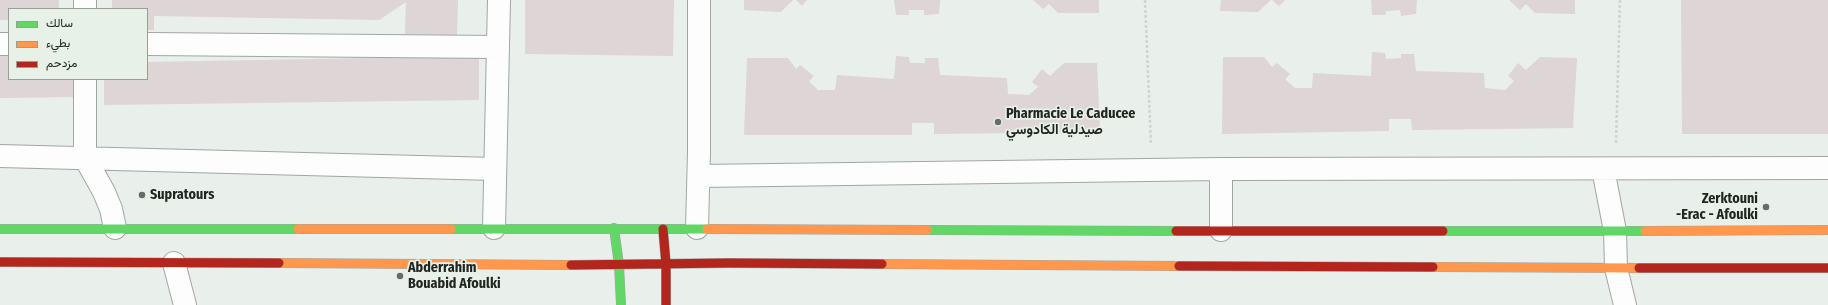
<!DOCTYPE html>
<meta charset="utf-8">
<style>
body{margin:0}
#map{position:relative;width:1828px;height:305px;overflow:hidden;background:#e9efea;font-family:"Fira Sans Condensed",Vazirmatn,sans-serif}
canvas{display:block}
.legend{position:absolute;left:8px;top:8px;width:140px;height:72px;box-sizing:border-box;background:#e7f1e8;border:1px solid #989f99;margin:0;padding:5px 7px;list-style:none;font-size:12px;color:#222522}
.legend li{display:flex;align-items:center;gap:8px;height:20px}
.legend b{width:20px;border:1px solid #989f99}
</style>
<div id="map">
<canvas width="1828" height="305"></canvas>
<ul class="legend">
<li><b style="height:5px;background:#63d668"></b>سالك</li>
<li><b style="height:5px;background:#ff974d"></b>بطيء</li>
<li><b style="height:5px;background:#b3261e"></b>مزدحم</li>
</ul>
</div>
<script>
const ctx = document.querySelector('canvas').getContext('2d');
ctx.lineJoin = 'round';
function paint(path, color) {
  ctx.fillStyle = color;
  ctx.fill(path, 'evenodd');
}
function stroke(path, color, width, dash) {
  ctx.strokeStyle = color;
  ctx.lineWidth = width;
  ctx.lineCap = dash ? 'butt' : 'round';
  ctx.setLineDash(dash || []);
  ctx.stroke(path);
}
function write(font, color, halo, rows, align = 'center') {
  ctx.font = font + ' "Fira Sans Condensed",Vazirmatn,sans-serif';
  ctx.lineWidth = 3.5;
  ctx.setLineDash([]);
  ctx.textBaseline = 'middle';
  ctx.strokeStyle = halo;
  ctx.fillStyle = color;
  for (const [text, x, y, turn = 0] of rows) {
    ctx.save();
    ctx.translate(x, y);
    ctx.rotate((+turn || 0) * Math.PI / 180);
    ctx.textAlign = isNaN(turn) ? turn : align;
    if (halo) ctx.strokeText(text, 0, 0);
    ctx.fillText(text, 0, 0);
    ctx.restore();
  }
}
paint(new Path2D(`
 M0,0H59V9H9V20H0Z
 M112,0H458L457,35L405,34L406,2L379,20L154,16V30H147V9H112Z
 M525,0H674L673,56L525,54Z
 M744,0H793L781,12L744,10Z
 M796,0H807L802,6Z
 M894,0H940L939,14L924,15V10H909V15H896Z
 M1033,0H1099V13H1058L1049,4L1043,9Z
 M1221,0H1271L1258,12L1220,11Z
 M1272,0H1285L1279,6Z
 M1371,0H1417L1416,14L1401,16L1400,10L1386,11L1385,15H1372Z
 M1509,0H1575V14L1535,13L1526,4L1520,10Z
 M1681,0H1828V134H1682Z
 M0,49H9V79H75L76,97L0,98Z
 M1372,52L1385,53L1386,59L1401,58V54H1414L1416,71L1484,73L1485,88L1505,90L1514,81L1508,76L1518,63L1526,70L1540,57L1577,58L1573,128L1412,130L1411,119H1389V131L1222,134L1223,57H1264L1272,67L1277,63L1290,74L1285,79L1295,88H1312L1313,73L1371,76Z
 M479,56V100L104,105V79H147V62Z
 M896,56L909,57L910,63H925V58H938L940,75L1007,78L1008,94L1029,95L1038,87L1032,82L1042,69L1050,76L1064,63H1097L1100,132L934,134V123H912V135H744L747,58H788L796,69L800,65L814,76L809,81L818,90H835L837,75L894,79Z`), '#ddd5d6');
const street = new Path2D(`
 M85,0V9
 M0,44H9
 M147,44L498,47
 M85,79V158L104,192L111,209L115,228
 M0,156L495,169
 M1221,169V230
 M1603,169L1615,231L1616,268L1625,305
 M699,176L1221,169L1828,168
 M494,228L499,0
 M697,228L699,152V0
 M174,263L185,305`);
const fast = new Path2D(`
 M614,228L619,265L621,305
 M0,229H298
 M451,229H707
 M927,230L1176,231
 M1443,231H1645`);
const slow = new Path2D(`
 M298,229H451
 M707,229L927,230
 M1645,231L1828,230
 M279,263L571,265
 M882,264L1179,266
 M1433,267L1639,268`);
const jam = new Path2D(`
 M663,229L666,264V305
 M1176,231H1443
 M0,262L279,263
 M571,265L729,263L882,264
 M1179,266L1433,267
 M1639,268H1828`);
stroke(street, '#a2a6a2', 24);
stroke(fast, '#a2a6a2', 10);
stroke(slow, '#a2a6a2', 10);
stroke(jam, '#a2a6a2', 10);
stroke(new Path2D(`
 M1145,0L1151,145
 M1616,143L1620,0`), '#d2d4d2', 2.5, [3, 2]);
stroke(street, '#fcfdfc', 22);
stroke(fast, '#63d668', 9);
stroke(slow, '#ff974d', 9);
stroke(jam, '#b3261e', 9);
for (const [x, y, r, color] of [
 [998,122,4,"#686c68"],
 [142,195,4,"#686c68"],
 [1766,207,4,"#686c68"],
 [400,276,4,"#686c68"]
]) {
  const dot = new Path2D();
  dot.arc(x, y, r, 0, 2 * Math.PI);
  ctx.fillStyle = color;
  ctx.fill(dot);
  stroke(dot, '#e7f1e8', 1.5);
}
write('bold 14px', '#222522', '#e7f1e8', [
 ["Pharmacie Le Caducee",1006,114],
 ["صيدلية الكادوسي",1006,130],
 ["Supratours",150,195],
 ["Zerktouni",1758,199,"right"],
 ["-Erac - Afoulki",1758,215,"right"],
 ["Abderrahim",408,268],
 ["Bouabid Afoulki",408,284]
], 'left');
</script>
